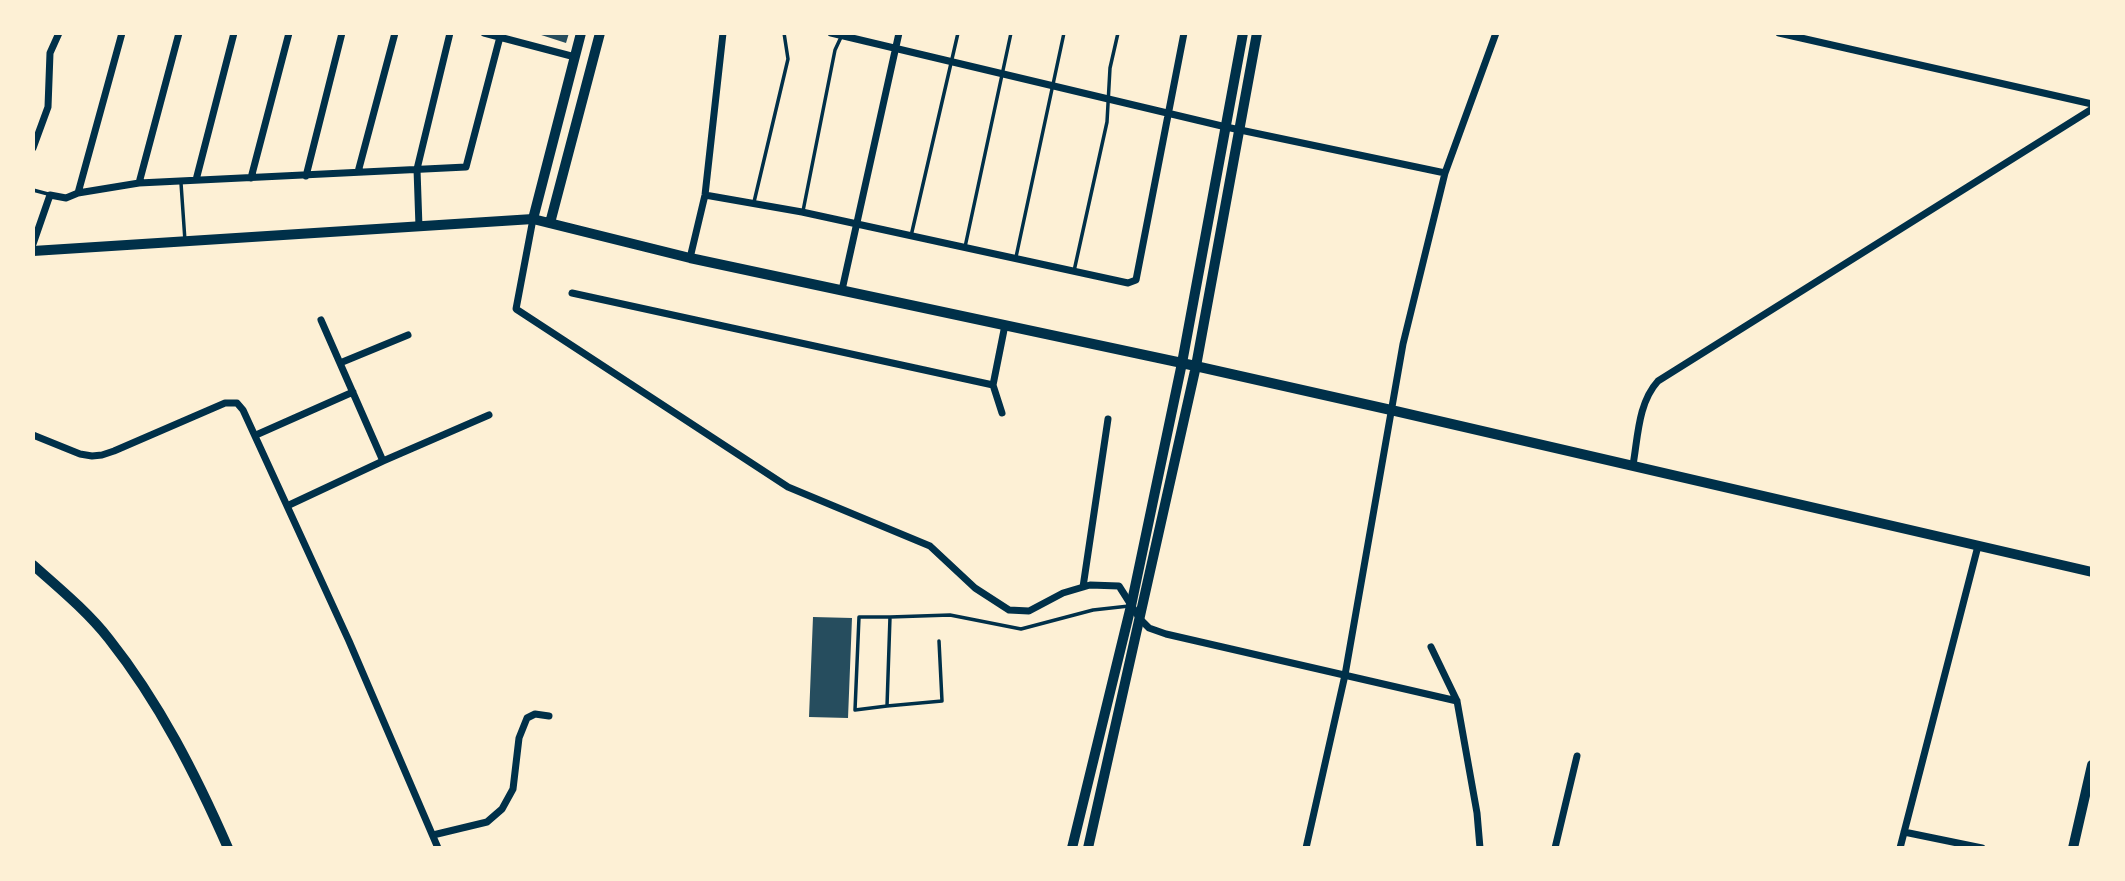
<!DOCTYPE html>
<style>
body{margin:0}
#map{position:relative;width:2125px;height:881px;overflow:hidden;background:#fdf0d5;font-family:"Crimson Pro",serif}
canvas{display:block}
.frame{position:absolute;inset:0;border:35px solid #fdf0d5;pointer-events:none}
</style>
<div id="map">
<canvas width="2125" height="881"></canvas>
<div class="frame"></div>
</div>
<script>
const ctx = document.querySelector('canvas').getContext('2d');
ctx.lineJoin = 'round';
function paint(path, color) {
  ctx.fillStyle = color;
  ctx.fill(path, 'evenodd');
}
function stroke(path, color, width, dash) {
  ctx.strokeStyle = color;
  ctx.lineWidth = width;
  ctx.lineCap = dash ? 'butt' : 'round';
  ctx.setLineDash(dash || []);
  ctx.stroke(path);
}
paint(new Path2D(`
 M535,33H569L566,43Z
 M813,617L852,618L848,718L809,717Z`), '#264d5e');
stroke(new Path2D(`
 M181,183L185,241
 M33,190L48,194
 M754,202L788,59L784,33
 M803,211L835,50L842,35
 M911,236L958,33
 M965,247L1011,33
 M1016,257L1064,33
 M1074,271L1107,122L1110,68L1118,33
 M939,641L942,701L887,706L890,617L950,615L1021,629L1093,610L1129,606
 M887,706L855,710L859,617H890`), '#003049', 3.5);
stroke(new Path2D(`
 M484,33L575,57
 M831,33L1226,127L1445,173
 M1779,33L2092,104
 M33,148L48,107L50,53L59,33
 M358,172L395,33
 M306,176L342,33
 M251,178L289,33
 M196,180L234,33
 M139,183L179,33
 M78,193L122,33
 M705,195L802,212L1128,283L1136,280L1184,33
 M533,219L516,309L788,487L930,546L975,588L1009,610L1029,611L1063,593L1090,585L1119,586L1140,619L1149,628L1166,634L1457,701
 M419,227L417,169L450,33
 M33,244L50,195L66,198L78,193L139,183L466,167L501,33
 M690,258L705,195L723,33
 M842,290L899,33
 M572,293L993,385
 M321,320L383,461
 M340,363L408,335
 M1002,413L993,385L1005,325
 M33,435L80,454L92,456L102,455L114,451L225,403H237L243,410L349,641L438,848
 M256,435L353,392
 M1633,465C1638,437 1638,403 1658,381L2092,109
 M287,506L383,461L489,415
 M1083,587L1108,419
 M1431,647L1457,701L1477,813L1480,848
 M1904,832L1982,848
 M433,835L487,822L502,809L513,789L519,738L527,718L535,714L549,716
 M1306,848L1345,675L1403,344L1445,173L1496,33
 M1555,848L1577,756
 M1900,848L1978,546`), '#003049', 7);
stroke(new Path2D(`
 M533,219L581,33
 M550,223L600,33
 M33,251L533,219L690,258L1182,363L1391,410L2092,572
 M33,565C59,588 88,612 109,639C159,702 196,775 228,848
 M1072,848L1131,606L1182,363L1243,33
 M1088,848L1196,366L1257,33
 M2073,848L2092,765`), '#003049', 10);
</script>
